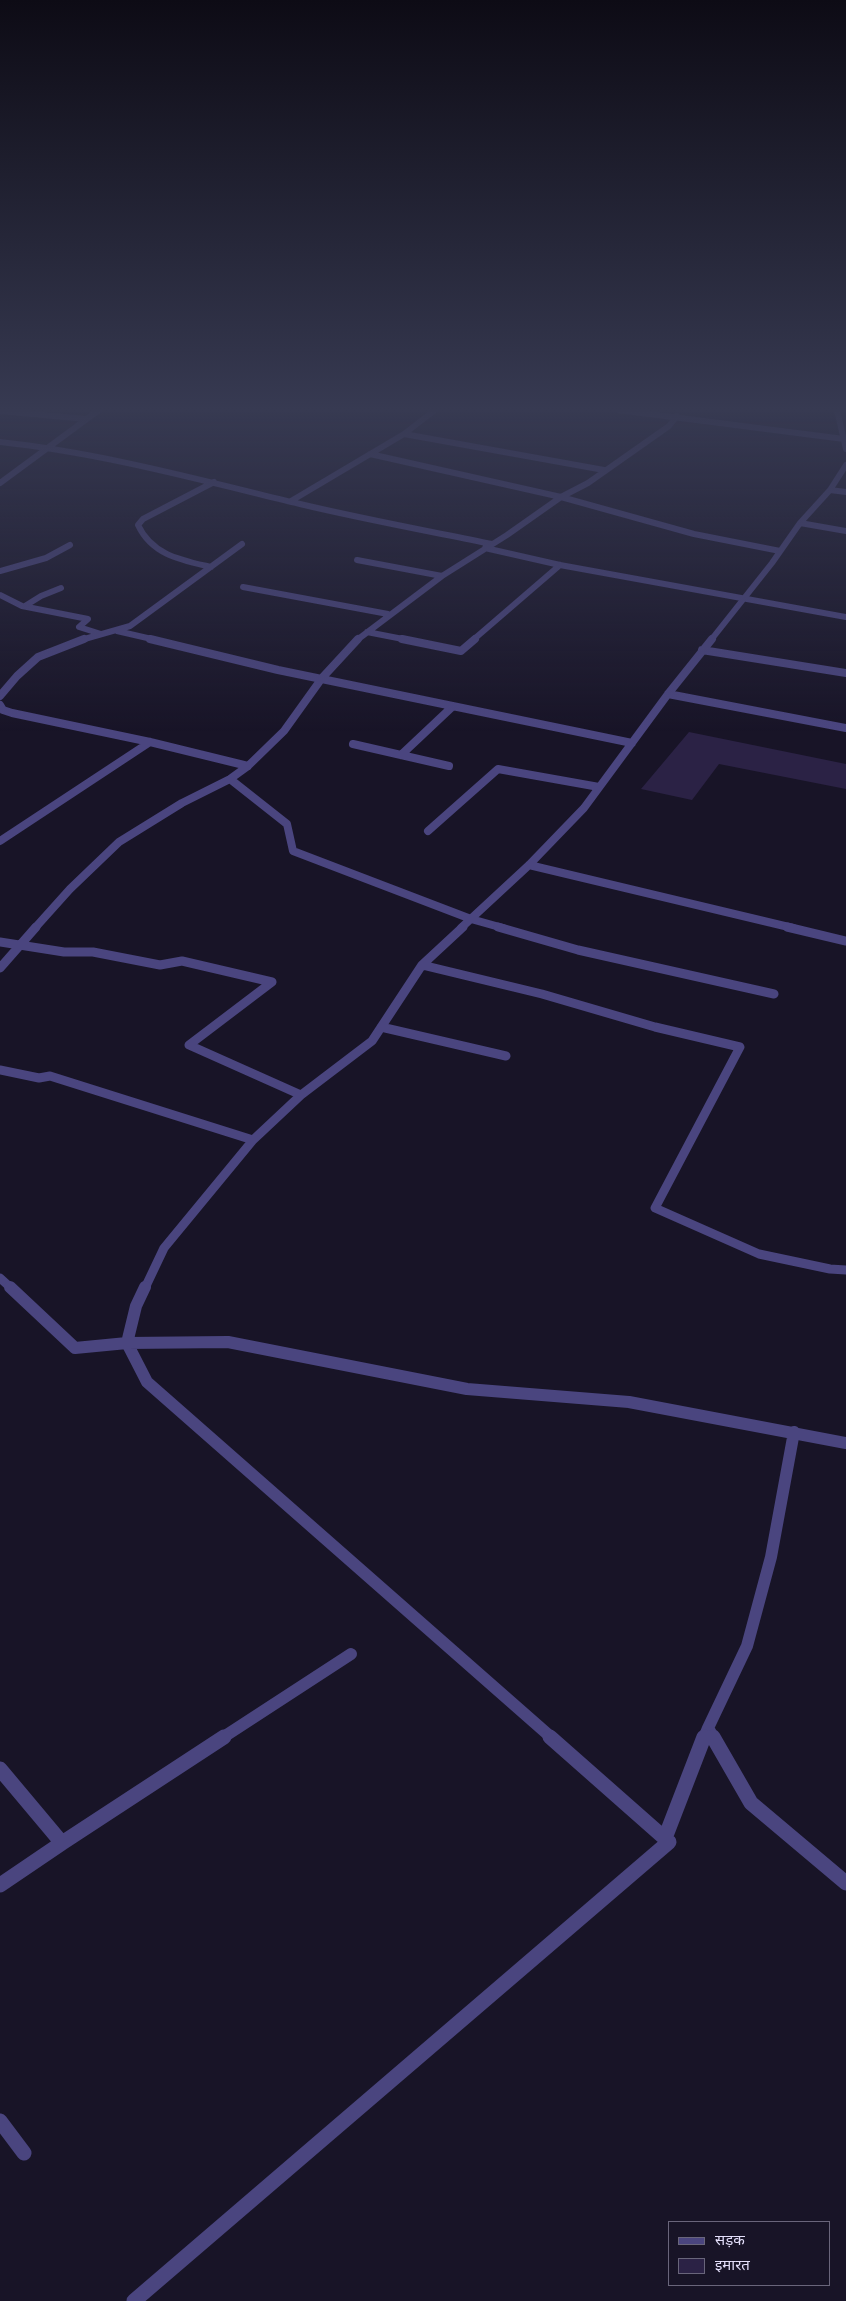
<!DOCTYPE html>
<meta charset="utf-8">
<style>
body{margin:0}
#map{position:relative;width:846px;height:2301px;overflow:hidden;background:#181427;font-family:Barlow,"Noto Sans Devanagari",sans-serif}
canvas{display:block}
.legend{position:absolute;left:668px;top:2221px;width:162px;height:65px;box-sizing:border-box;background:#181427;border:1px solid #69657b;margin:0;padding:6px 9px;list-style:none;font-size:15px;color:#e3defa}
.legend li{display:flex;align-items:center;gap:10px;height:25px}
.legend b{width:25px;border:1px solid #69657b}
</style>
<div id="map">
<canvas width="846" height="2301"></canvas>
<ul class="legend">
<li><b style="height:6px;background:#4a457f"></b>सड़क</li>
<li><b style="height:14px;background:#2b2245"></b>इमारत</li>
</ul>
</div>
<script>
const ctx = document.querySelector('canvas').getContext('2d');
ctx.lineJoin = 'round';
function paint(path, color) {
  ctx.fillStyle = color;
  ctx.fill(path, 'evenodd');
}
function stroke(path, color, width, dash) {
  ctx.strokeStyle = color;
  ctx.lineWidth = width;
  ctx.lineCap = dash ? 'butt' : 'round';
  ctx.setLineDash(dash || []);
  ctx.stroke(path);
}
paint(new Path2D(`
 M689,732L846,764V789L719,764L692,800L641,789Z`), '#2b2245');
stroke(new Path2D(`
 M222,1738L351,1654`), '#4a457f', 12);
stroke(new Path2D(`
 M0,1769L62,1843L0,1885
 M62,1843L224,1737
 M0,2121L24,2153`), '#4a457f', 15);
stroke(new Path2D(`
 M618,410L844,439
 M837,410L846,449
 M0,411L86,419
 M404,434L604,470
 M0,442C102,453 200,480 300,504C363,519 428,531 492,544
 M370,454L561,497L694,534L780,551
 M0,483L99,410
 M830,490L846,492
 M291,501L404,434L435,410
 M800,523L846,531
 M485,548L560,565L846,617
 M357,560L442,576
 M211,567C181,560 152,555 138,525L143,519L214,482
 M0,571L46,558L70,545
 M243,587L388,614
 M0,595L22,606L88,619L79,627L101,634
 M25,606L41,596L61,588
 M117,631L156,640
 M367,632L408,640
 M81,640L130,626L242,544
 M357,640L442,576L507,535L561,497L588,483L669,426L677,416
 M473,640L560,565
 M711,640L772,563L800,523L830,490L846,465`), '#4a457f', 6);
stroke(new Path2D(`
 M150,639L278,670L632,743
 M402,639L461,651L475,639
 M702,650L846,673
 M668,694L846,728
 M0,696L17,676L38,657L84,639
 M0,705L3,710L12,713L150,742L248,766
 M353,744L449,766
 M401,755L452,707
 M230,779L287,824L293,851L471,919L503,928
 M428,831L498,769L599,787
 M0,841L150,742
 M529,865L793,928
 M35,928L70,889L119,842L182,803L230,779L248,766L284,731L322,678L358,639
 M461,928L529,865L584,808L668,694L712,639`), '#4a457f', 8);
stroke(new Path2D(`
 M498,927L578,950L774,994
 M787,927L846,941
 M0,942L64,952H93L160,965L182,961L272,982L189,1045L301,1095
 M422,965L542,994L655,1027L740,1047L655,1208L759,1254L830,1269L846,1270
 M0,968L36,927
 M381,1027L506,1056
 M0,1070L39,1078L50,1076L253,1140
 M0,1278L11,1288
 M145,1288L164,1248L253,1140L301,1095L372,1041L422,965L463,927`), '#4a457f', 9);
stroke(new Path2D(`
 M10,1287L75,1348L127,1343L228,1342L467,1389L629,1402L846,1443
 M145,1287L136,1306L127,1343L147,1382L552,1738
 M704,1738L708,1728
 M714,1738L708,1728L747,1646L771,1557L794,1432`), '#4a457f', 12);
stroke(new Path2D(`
 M713,1737L751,1803L846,1883
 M665,1838L704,1737
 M134,2301L669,1842L550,1737`), '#4a457f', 15);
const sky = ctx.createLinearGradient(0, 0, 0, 732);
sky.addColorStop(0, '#0d0b15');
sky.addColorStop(0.56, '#373a52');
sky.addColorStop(1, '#373a5200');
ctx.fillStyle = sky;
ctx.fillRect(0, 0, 846, 732);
</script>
